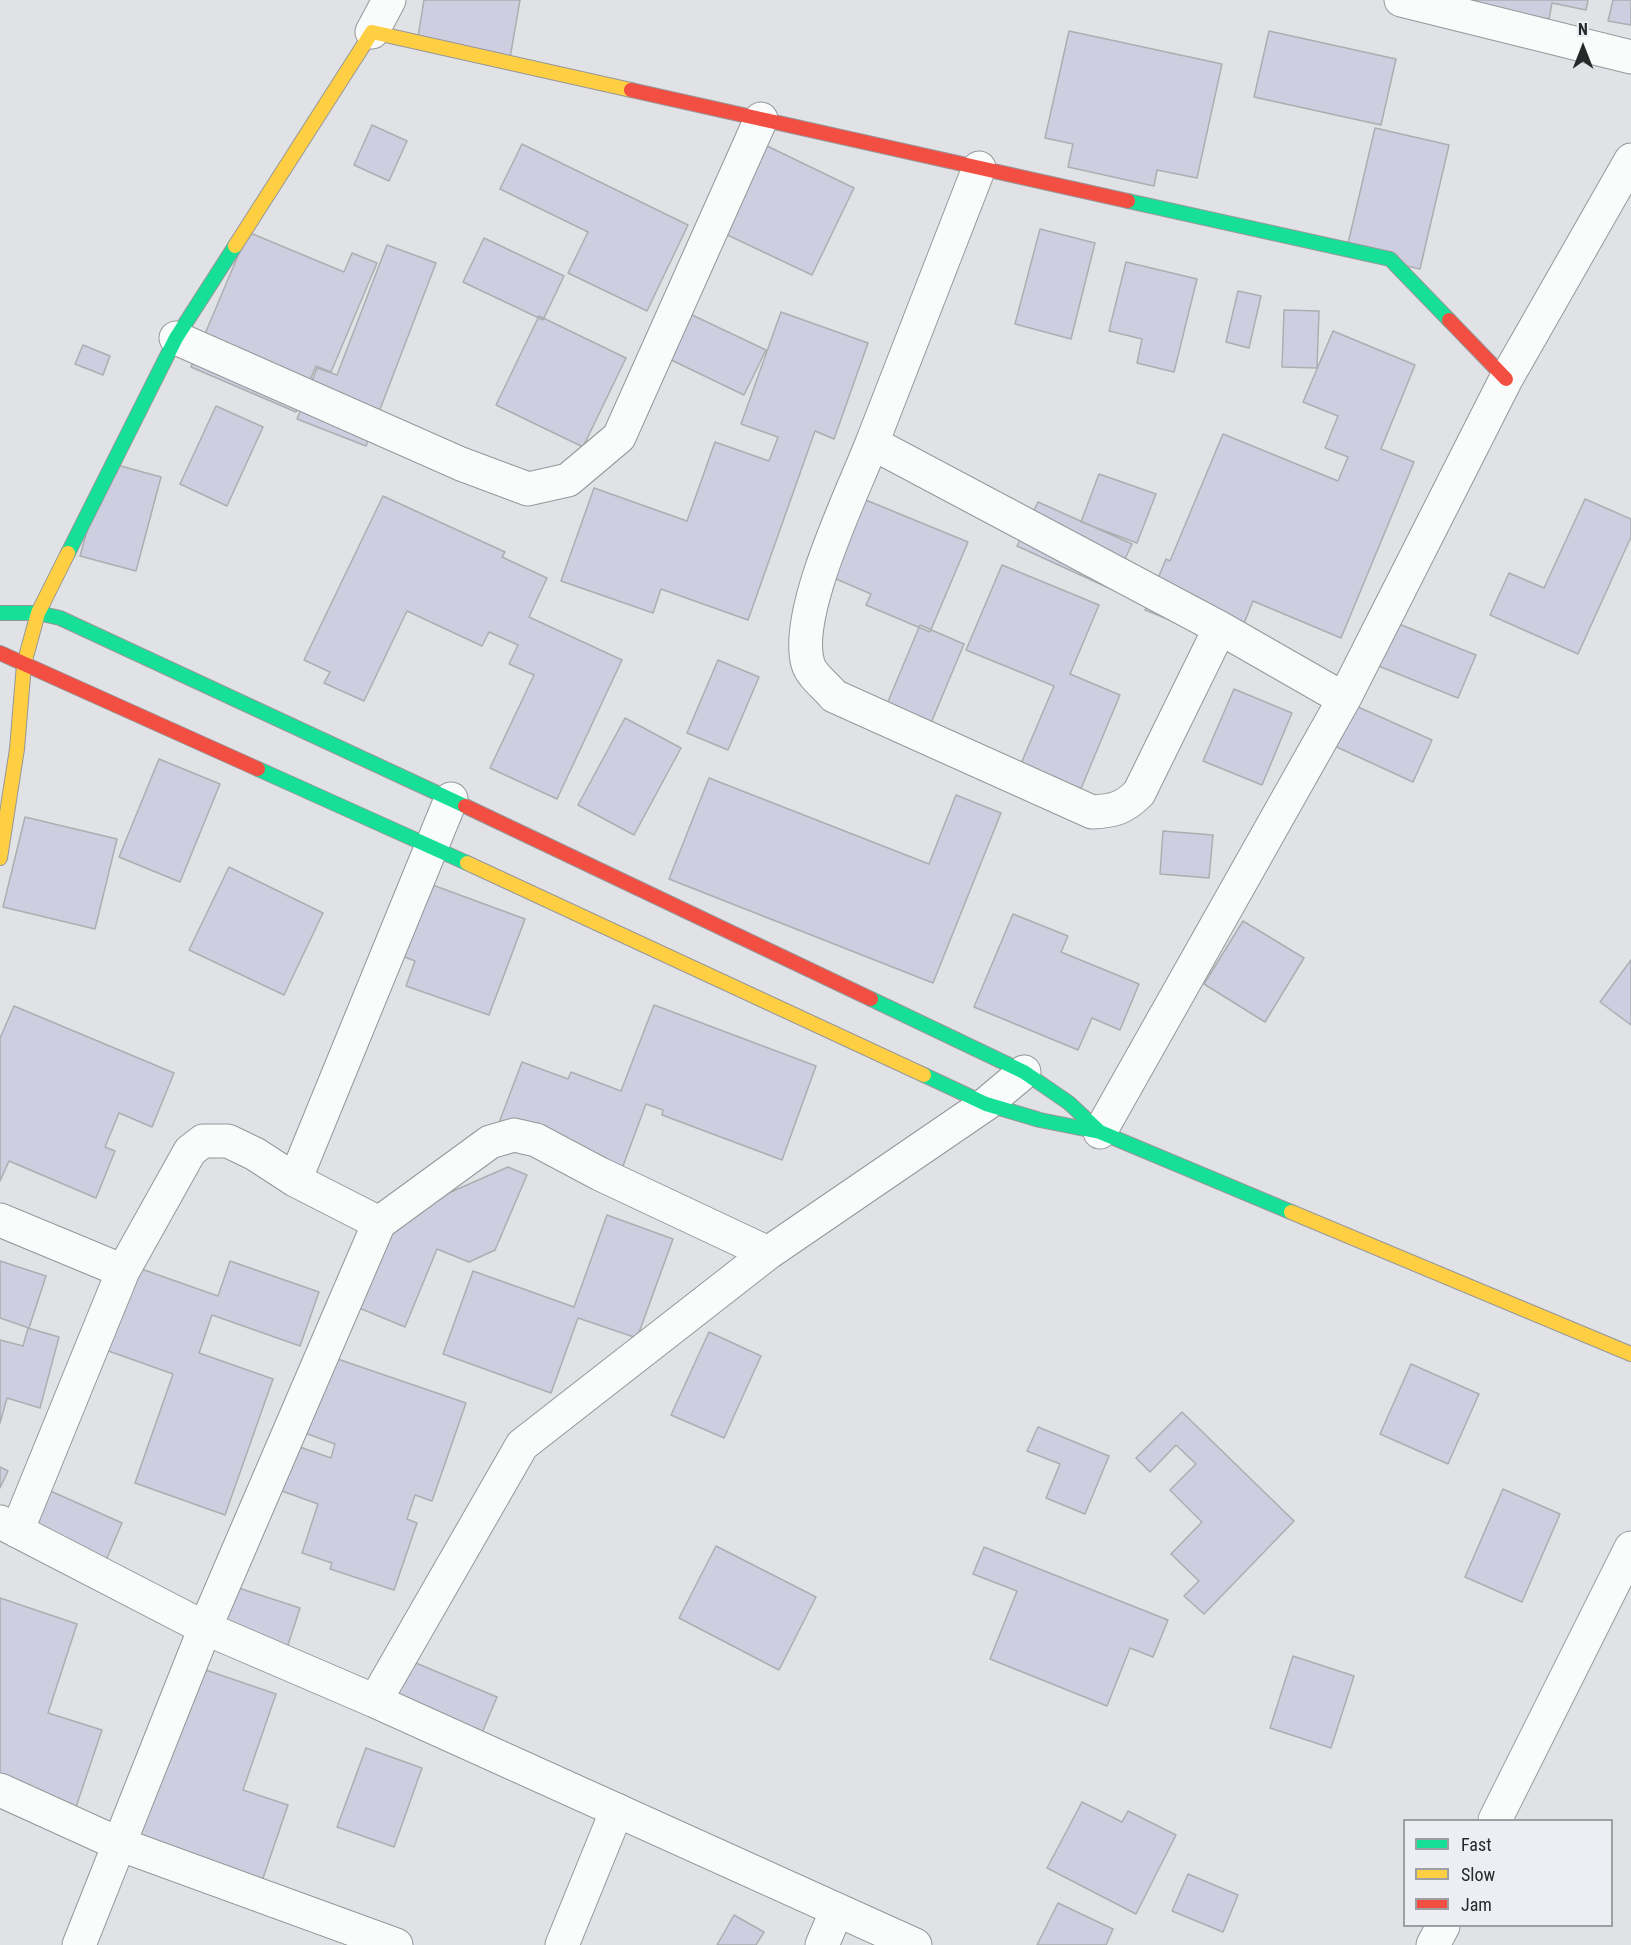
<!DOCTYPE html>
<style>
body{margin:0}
#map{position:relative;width:1631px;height:1945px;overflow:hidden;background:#e1e2e6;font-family:"Roboto Condensed",sans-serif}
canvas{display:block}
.legend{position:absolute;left:1403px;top:1819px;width:210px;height:108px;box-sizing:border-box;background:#edeef4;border:2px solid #9e9fa3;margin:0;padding:8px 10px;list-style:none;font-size:18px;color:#27282a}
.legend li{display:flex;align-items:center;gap:12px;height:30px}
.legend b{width:30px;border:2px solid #9e9fa3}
.north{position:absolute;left:1553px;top:18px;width:60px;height:60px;-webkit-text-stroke:4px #edeef4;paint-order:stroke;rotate:0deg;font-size:16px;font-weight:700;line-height:24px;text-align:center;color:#27282a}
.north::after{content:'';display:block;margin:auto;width:21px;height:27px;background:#27282a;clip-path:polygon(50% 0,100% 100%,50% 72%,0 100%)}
</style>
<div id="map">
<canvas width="1631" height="1945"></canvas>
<ul class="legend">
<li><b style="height:8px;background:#16e098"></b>Fast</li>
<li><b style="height:8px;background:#ffcf43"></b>Slow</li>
<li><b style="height:8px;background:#f24e42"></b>Jam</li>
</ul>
<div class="north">N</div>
</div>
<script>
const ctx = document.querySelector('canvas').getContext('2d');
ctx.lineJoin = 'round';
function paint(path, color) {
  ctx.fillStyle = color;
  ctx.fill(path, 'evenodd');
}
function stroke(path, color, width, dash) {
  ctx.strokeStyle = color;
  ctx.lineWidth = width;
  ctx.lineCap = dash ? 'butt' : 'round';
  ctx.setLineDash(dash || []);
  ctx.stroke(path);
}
const building = new Path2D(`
 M424,0H520L510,58L417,43Z
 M1457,0H1588L1586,10L1552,3L1549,19Z
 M1613,0H1631V25L1608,21Z
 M1069,31L1222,64L1197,178L1157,170L1154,186L1068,167L1073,144L1045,138Z
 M1269,31L1396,59L1381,125L1254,97Z
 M372,125L407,141L389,181L354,165Z
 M1375,128L1449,145L1420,269L1346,252Z
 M761,143L854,188L812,275L719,231Z
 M522,144L688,225L647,311L568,273L588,232L500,189Z
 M1040,229L1095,243L1071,339L1015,324Z
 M248,232L344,272L352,253L377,263L331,372L316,366L296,412L191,367Z
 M484,238L564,276L543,320L463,282Z
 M387,245L436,263L366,446L297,419L317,368L337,375Z
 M1126,262L1197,279L1174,372L1137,363L1142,339L1109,331Z
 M1238,291L1261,296L1249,348L1226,342Z
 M1284,310L1319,311L1317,368L1282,367Z
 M781,312L868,343L834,439L815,431L748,620L661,589L653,613L561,581L594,488L687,521L715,442L769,461L778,437L741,424Z
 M688,313L766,350L744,395L667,358Z
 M539,316L626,358L583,447L496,405Z
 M1333,331L1415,365L1381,449L1414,462L1341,638L1253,601L1235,646L1145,610L1166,559L1170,561L1223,434L1338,481L1348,457L1325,448L1338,416L1303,402Z
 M83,345L110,356L103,375L75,364Z
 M216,406L263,427L227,506L180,484Z
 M106,462L161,477L136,571L80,556Z
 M1099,474L1156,494L1137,543L1081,522Z
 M839,489L968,542L930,632L866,605L871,594L806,566Z
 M383,496L505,552L502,557L547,578L529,617L622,660L557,799L490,768L534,675L509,664L518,645L489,632L482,646L407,611L364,701L324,683L330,672L304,660Z
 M1585,499L1631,519V537L1578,654L1490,615L1509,573L1544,588Z
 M1038,502L1132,544L1111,589L1017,546Z
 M1002,565L1099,605L1070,674L1120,695L1080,791L1020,766L1054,686L966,650Z
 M1394,622L1476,655L1458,698L1376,665Z
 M920,625L964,644L931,723L887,704Z
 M718,660L759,677L728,750L687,733Z
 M1234,689L1292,713L1262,785L1203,761Z
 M1347,702L1432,740L1413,782L1328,743Z
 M625,718L681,748L634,835L578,805Z
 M159,759L220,784L180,882L119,857Z
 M709,778L929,864L956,795L1001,813L933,983L669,879Z
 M25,817L117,839L95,929L3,907Z
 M1163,831L1213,835L1209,878L1160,874Z
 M229,867L323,913L284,995L189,950Z
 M419,880L525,919L489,1015L406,986L415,961L392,952Z
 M1013,914L1068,936L1061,952L1139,984L1120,1030L1092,1018L1078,1050L974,1007Z
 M1243,921L1304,958L1265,1022L1204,984Z
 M1631,960V1025L1600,1002Z
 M654,1005L816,1066L782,1160L662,1115L663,1110L646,1104L620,1174L497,1128L522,1062L568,1079L571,1072L621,1091Z
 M14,1006L174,1073L152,1127L119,1113L105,1147L115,1151L96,1198L9,1161L0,1181V1038Z
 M508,1167L527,1175L495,1250L469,1262L437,1249L405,1327L352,1305L389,1219Z
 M607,1215L673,1239L637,1338L578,1318L551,1393L443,1354L473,1271L574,1307Z
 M0,1261L46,1276L29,1328L0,1318Z
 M230,1261L319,1292L300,1346L212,1315L199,1353L273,1379L225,1515L135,1483L173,1374L100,1348L130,1265L218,1296Z
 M28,1328L59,1337L40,1408L7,1398L0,1423V1340L23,1346Z
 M709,1332L761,1356L724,1438L671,1415Z
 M323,1354L466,1403L432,1501L415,1495L407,1519L417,1523L394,1590L330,1569L332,1563L302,1553L318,1504L282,1491L297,1446L331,1458L335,1444L297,1430Z
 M1411,1364L1479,1394L1448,1464L1380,1434Z
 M1182,1412L1294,1521L1204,1614L1184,1596L1199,1581L1171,1554L1202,1522L1170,1490L1196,1464L1176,1445L1150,1472L1136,1458Z
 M1038,1427L1109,1456L1085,1514L1046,1498L1060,1464L1027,1451Z
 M0,1467L8,1471L0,1488Z
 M35,1484L122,1523L101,1572L13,1534Z
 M1503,1489L1560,1514L1522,1602L1465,1577Z
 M716,1546L816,1597L779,1670L679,1618Z
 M984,1547L1168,1620L1153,1657L1130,1648L1107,1706L990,1659L1017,1591L973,1574Z
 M214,1580L300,1608L286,1651L199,1623Z
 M0,1598L77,1624L48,1713L102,1730L75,1810L0,1785Z
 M1293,1656L1354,1676L1331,1748L1270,1728Z
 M404,1658L497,1697L476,1747L383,1707Z
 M197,1667L276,1694L243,1790L288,1805L261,1884L137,1843Z
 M366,1748L422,1768L394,1847L337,1827Z
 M1082,1802L1122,1822L1128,1811L1176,1835L1136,1914L1047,1868Z
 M1188,1874L1238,1895L1223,1932L1172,1911Z
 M1058,1903L1113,1929L1106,1945H1037Z
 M734,1915L764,1932L756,1945H717Z`);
paint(building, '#cfcee0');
stroke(building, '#adaeb1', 1.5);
const street = new Path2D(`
 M1401,0L1631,57
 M372,32L389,0
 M979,168L872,443L1220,628L1344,699
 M176,338L461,464L528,489L568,480L619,437L761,119
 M872,443C852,494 793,614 808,664C811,675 827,687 834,696L1092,812C1114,811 1124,808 1139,793L1220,628
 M1100,1132L1344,699L1506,379L1631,160
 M295,1180L451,799
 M0,1220L123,1271L17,1531
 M123,1271L190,1151L203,1141H228L255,1154L295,1180L379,1223
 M0,1522L205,1628L379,1223L490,1142L514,1135L536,1140L600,1174L768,1253
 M375,1701L915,1945
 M0,1790L119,1844L396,1945
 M1495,1820L1631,1548
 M79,1945L205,1628L375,1701L522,1445L768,1253L986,1104L1024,1072
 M562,1945L617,1810
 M822,1945L837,1910
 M1433,1945L1443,1926`);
const fast = new Path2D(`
 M1128,201L1390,259L1449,320
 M68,553L176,338L235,246
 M0,613H38L60,618L465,806
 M258,769L467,863
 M871,999L1024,1072L1069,1103L1100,1132
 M924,1075L986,1104L1040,1120L1100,1132L1291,1212`);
const slow = new Path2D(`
 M235,246L372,32L631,90
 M0,858L17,749L24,664L38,613L68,553
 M467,863L924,1075
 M1291,1212L1631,1354`);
const jam = new Path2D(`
 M631,90L1128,201
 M1449,320L1506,379
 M0,653L258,769
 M465,806L871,999`);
stroke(street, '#96979a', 35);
stroke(fast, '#96979a', 16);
stroke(slow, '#96979a', 16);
stroke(jam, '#96979a', 16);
stroke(street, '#fafbfb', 33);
stroke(fast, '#16e098', 14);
stroke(slow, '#ffcf43', 14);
stroke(jam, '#f24e42', 14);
</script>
